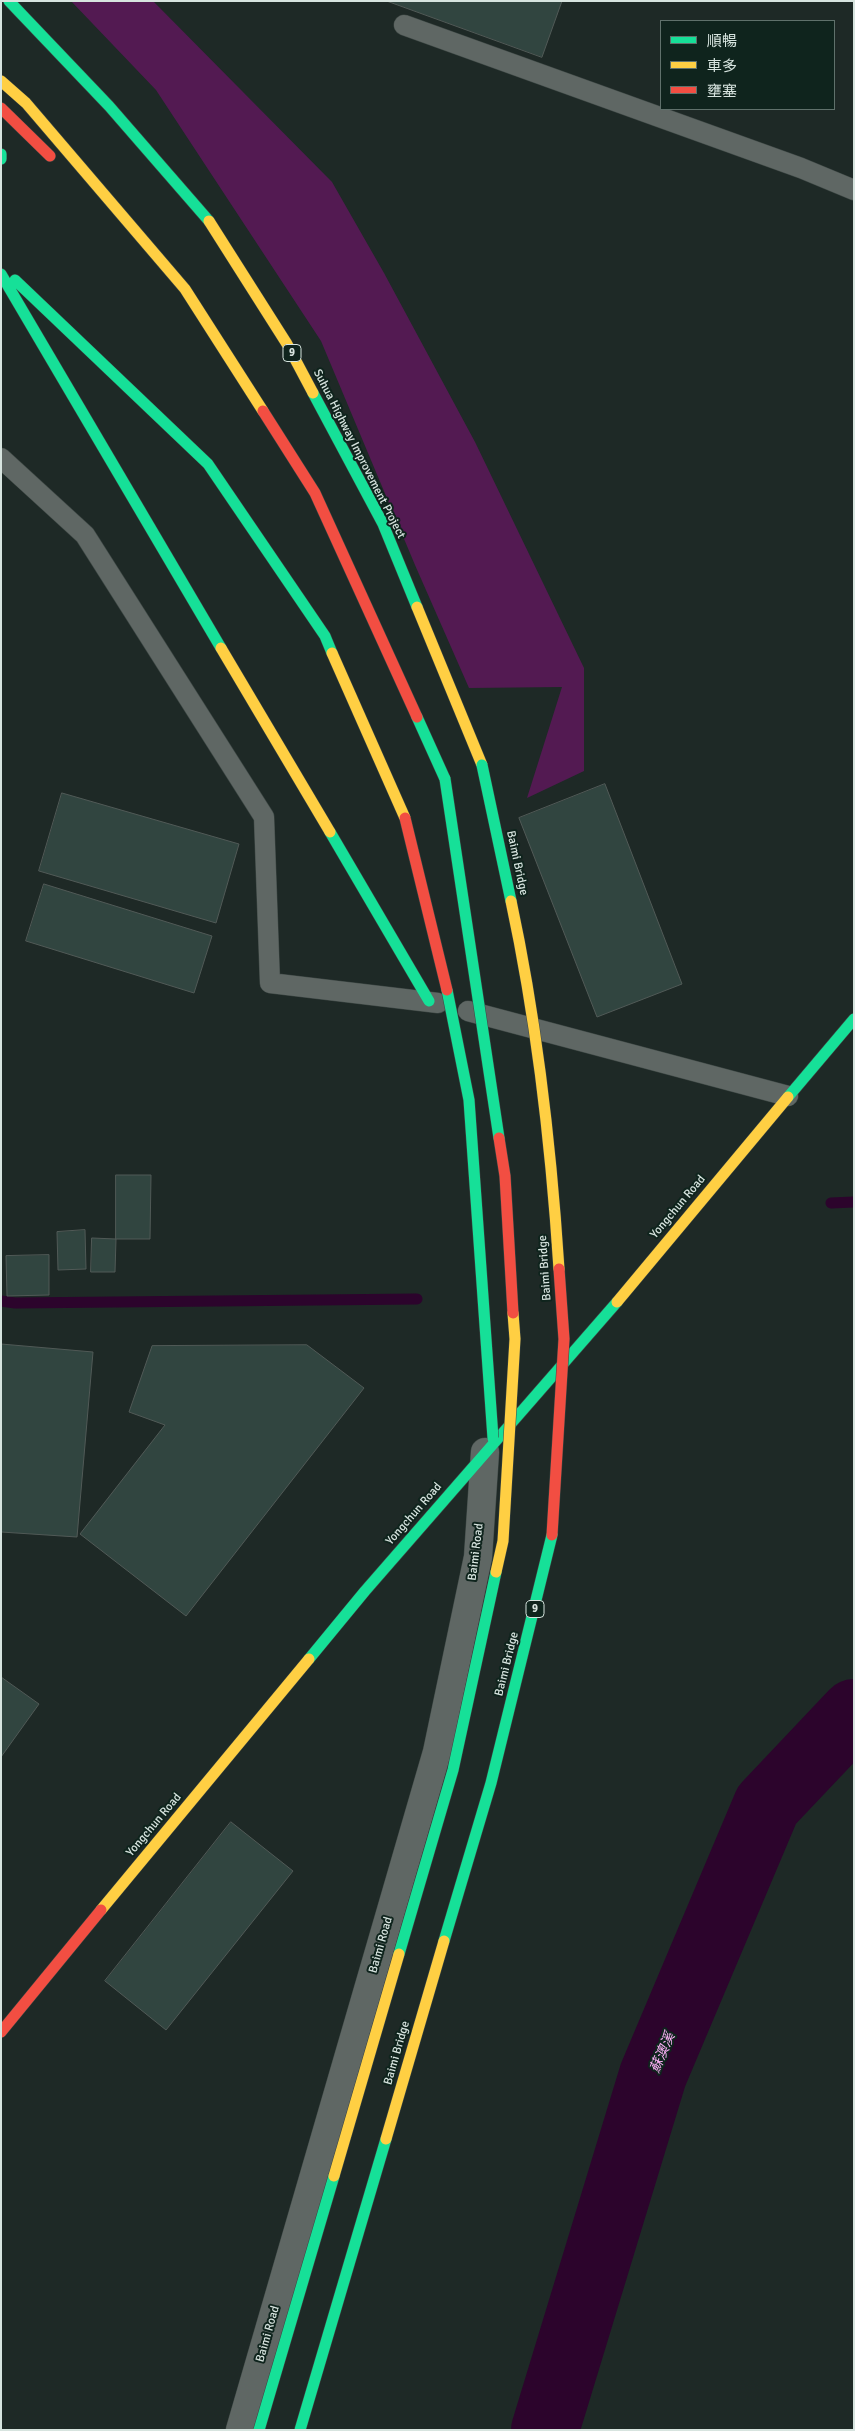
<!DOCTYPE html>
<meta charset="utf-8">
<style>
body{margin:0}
#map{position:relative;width:855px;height:2431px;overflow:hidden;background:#1e2926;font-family:Signika,"Noto Sans TC",sans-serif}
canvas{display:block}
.frame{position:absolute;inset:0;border:2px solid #d7e4df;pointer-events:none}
.legend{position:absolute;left:660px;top:20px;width:175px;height:90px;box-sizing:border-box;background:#0f241d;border:1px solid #5f716b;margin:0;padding:6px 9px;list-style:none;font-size:15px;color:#d7e4df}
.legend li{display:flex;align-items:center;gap:10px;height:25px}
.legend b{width:25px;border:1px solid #5f716b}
</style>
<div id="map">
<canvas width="855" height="2431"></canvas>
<div class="frame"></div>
<ul class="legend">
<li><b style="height:6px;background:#16e098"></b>順暢</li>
<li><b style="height:6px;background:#ffcf43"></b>車多</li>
<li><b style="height:6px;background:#f24e42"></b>壅塞</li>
</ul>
</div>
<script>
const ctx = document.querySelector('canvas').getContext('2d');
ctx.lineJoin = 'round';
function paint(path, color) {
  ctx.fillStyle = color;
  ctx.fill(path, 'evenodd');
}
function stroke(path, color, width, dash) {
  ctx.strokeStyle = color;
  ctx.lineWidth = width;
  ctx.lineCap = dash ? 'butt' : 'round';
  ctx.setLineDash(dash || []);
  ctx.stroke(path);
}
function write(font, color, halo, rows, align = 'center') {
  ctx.font = font + ' Signika,"Noto Sans TC",sans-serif';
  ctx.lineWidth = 4;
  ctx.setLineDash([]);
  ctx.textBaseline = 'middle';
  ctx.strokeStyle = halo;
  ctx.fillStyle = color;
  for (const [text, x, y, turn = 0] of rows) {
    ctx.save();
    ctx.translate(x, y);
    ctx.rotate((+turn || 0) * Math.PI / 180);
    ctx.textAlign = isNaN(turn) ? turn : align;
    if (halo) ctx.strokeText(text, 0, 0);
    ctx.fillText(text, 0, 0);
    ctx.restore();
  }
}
paint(new Path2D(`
 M71,1H153L332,182L384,273L475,442L584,668V771L527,798L562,687L469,688L415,565L321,341L156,90Z`), '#531a52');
stroke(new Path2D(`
 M831,1203L854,1202
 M1,1301L15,1303L417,1299`), '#2c042c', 11);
stroke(new Path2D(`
 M545,2430L653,2075L767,1805L854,1713`), '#2c042c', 68);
const building = new Path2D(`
 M387,1H562L542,57Z
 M605,784L682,984L597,1017L519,818Z
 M62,793L239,844L216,923L39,871Z
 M44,884L212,936L194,993L26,941Z
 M116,1175H151L150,1239H116Z
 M85,1230L86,1269L58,1270L57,1232Z
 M92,1238L116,1239L115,1272H91Z
 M49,1255V1295L7,1296L6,1256Z
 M1,1344L93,1352L77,1537L1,1532Z
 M307,1345L364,1388L186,1616L80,1534L165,1425L129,1412L152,1346Z
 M1,1677L39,1704L1,1757Z
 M231,1822L293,1871L166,2030L105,1981Z`);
paint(building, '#314540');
stroke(building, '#515a57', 1);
const lane = new Path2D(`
 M404,25L801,168L854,190
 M1,458L85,535L264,817L270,983L438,1003
 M468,1011L788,1096`);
const street = new Path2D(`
 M240,2430L437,1752L478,1557L485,1452`);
const fast = new Path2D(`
 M9,1L109,106L209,221
 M1,154V159
 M1,274L221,648
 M15,280L208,464L325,636L332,653
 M313,393L383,524L417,607
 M417,717L445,779
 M330,832L429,1001
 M788,1097L854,1019
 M309,1659L365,1591L617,1302`);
const slow = new Path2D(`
 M1,81L26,103L185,289L263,411
 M209,221L287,344L313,393
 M417,607L482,765
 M221,648L330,832
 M332,653L405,818
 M617,1302L788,1097
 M101,1910L309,1659`);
const jam = new Path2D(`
 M1,108L50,156
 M263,411L315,493L417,717
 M1,2032L101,1910`);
stroke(lane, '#3d4744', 21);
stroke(street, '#3d4744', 29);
stroke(fast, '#3d4744', 12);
stroke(slow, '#3d4744', 12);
stroke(jam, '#3d4744', 12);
stroke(lane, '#5f6764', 20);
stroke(street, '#5f6764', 28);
stroke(fast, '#16e098', 11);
stroke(slow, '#ffcf43', 11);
stroke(jam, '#f24e42', 11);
const fastBridge = new Path2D(`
 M482,765L511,901
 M445,779L499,1138
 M447,990L469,1100L493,1438
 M444,1941L491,1783L552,1535
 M399,1954L453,1770L496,1572
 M259,2430L334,2176
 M300,2430L386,2139`);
const slowBridge = new Path2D(`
 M511,901C537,1022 551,1145 559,1269
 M496,1572L503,1541L515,1339L513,1313
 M386,2139L444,1941
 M334,2176L399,1954`);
const jamBridge = new Path2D(`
 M405,818L447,990
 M499,1138L505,1176L513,1313
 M552,1535L564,1339L559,1269`);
stroke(fastBridge, '#3d4744', 12, []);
stroke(slowBridge, '#3d4744', 12, []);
stroke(jamBridge, '#3d4744', 12, []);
stroke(fastBridge, '#16e098', 11);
stroke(slowBridge, '#ffcf43', 11);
stroke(jamBridge, '#f24e42', 11);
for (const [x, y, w] of [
 [292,353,18],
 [535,1609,18]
]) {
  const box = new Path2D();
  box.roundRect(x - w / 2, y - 8.5, w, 17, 4);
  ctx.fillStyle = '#0f241d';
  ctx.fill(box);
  stroke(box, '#d7e4df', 1);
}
write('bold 11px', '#d7e4df', null, [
 ["9",292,353],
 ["9",535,1609]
]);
write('12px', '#d7e4df', '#0f241d', [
 ["Suhua Highway Improvement Project",359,454,63],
 ["Baimi Bridge",517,863,78],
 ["Yongchun Road",678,1207,-50],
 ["Baimi Bridge",545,1268,-94],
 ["Yongchun Road",414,1514,-49],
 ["Baimi Road",476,1552,-83],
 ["Baimi Bridge",507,1664,-76],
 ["Yongchun Road",154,1825,-50],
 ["Baimi Road",381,1945,-74],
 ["Baimi Bridge",397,2053,-74],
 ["Baimi Road",268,2334,-74]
]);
write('italic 14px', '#feb1f8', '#0f241d', [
 ["蘇澳溪",663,2053,-67]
]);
</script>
